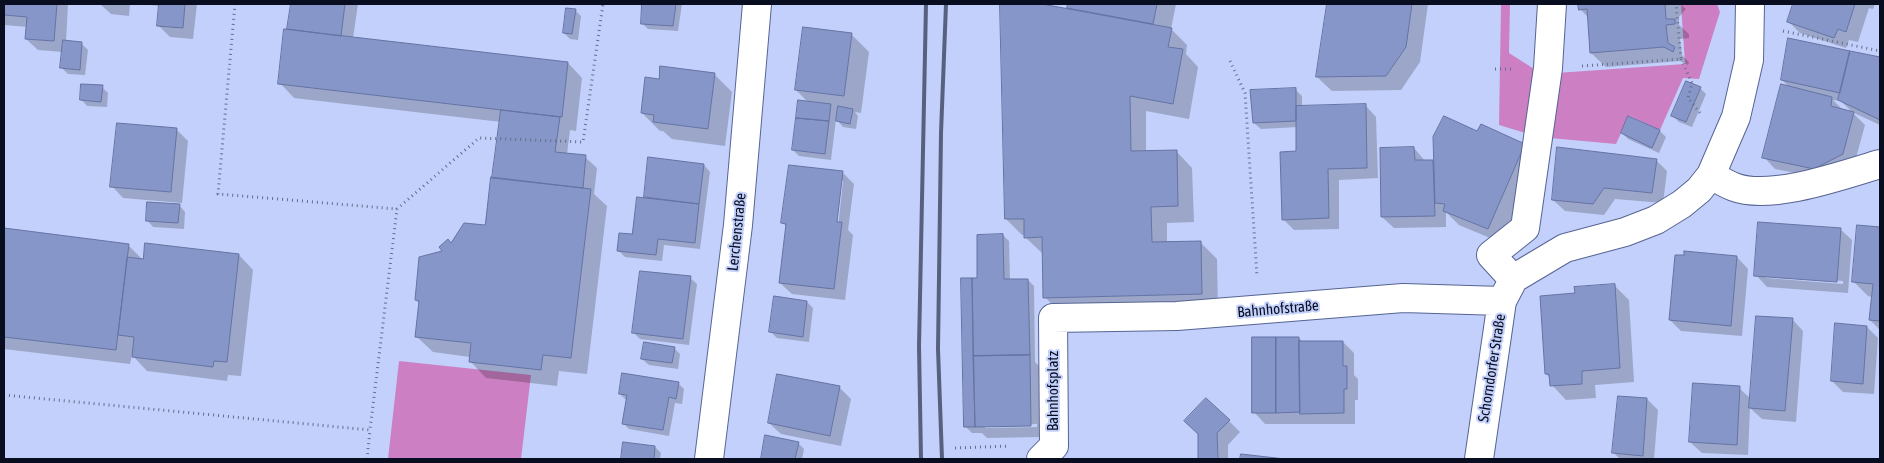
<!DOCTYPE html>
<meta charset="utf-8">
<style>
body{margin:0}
#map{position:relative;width:1884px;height:463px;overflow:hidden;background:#c2d0fb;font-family:"Asap Condensed",sans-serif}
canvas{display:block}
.frame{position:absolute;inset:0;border:5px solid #080d1f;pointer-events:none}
</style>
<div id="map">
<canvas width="1884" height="463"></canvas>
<div class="frame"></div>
</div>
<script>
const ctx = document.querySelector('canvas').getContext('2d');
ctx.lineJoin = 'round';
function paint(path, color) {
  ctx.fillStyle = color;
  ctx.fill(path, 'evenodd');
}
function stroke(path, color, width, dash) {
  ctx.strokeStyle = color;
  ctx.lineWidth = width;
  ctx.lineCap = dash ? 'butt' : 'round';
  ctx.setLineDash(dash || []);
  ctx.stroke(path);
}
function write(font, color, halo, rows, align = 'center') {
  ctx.font = font + ' "Asap Condensed",sans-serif';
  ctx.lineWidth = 4;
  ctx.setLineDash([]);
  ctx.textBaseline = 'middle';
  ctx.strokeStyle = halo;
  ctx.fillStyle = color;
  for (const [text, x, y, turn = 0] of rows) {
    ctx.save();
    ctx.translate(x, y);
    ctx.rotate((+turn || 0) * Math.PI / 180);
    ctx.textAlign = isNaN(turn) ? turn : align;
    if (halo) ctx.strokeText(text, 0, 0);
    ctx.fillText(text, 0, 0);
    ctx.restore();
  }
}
paint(new Path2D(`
 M1501,4H1510L1509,53L1542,74L1685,64L1681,4H1717L1720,12L1699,79L1683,78L1660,130L1629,116L1616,144L1539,137L1499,125Z
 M399,361L531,375L521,459H388Z`), '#cc80c3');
paint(new Path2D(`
 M4,4H68L66,42L81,43L88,50L85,75L68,74L61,67L63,52L38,50L26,39L28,27L4,25Z
 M100,4H130L129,16L111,14Z
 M139,4H197L193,39L170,37L159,26L160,6Z
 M292,4H358L353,38L568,63L582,78L576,131L570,130L567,154L585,157L597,168L594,194L607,206L587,374L559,371L557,386L486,378L470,361V357L433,352L416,336L420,304L416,300L444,252L452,244L486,227L501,122L294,98L280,83L291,31L289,29Z
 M643,4H682L678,31L648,29L642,23Z
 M1002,4H1035L1068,10L1069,4H1176L1171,29L1187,45L1186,54L1198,67L1189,119L1146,111V152L1176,151L1192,168L1194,222L1167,223V243H1201L1217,259L1218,310L1061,314L1045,297L1044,253H1042L1025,237V235H1022L1006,219Z
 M1328,4H1428L1420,62L1401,90L1332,91L1317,77Z
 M1579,4H1680L1686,9L1679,17V25L1689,34V38L1680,39L1682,55L1689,62L1688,65L1680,61L1606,67L1591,53L1589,18L1580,9Z
 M1795,4H1875L1873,9L1869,8L1858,42L1849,40L1846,48L1800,33L1789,22Z
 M575,10L581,16L578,40L570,39L564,33Z
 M851,34L869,52L861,113L855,112L858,116L856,129L843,127L836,119L831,160L799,156L793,150L809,103L796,90Z
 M1789,39L1880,58V125L1852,112L1865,125L1854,165L1826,179L1775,169L1764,157L1789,87L1782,80ZM1833,100L1841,101L1853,113L1843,110Z
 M714,74L732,92L725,146L672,139L663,131H660L642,113L660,80Z
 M102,87L108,93L107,107L87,106L81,99Z
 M1700,88L1706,94L1692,127L1679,122L1673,116Z
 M1296,90L1302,96V107L1365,105L1376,117L1378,178L1339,180V229L1294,230L1283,219L1298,152V127L1261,129L1254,123Z
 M177,130L188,141L182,203L123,198L112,186Z
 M1660,131L1666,137L1659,153L1628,139L1622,133Z
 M1478,132L1524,145L1539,160L1502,243L1459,225L1446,212V227L1394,228L1382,217L1414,148L1425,161H1433L1435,163Z
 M650,159L704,165L710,172L700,249L664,245L662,261L625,257L618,250L633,236L645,199Z
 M1656,160L1667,171L1663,203L1615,199L1604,215L1565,211L1553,200Z
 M843,173L854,184L848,230L853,235L845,300L792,294L780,283L787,227L783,223ZM841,181H843L838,228H835Z
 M179,205L185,212L184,229L153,227L147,220Z
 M1859,226L1880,228V330L1870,320L1872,297L1868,296L1854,282Z
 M1840,229L1852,240L1848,293L1767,287L1756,275ZM1766,276L1843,281V284L1766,278Z
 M4,230L128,245L144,261L239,255L253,270L241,376L228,375L227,381L147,371L132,355L130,364L4,349Z
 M1003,235L1009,241L1010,280H1028L1034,286L1035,362L1040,367L1042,437L987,438L982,433H972L965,426L979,280ZM1037,424V427L985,428V426Z
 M1737,257L1748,269L1742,336L1681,331L1670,320Z
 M690,278L697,284L689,345L640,339L634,333Z
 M1614,285L1629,300L1634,382L1595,385L1596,398L1566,400L1552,385L1551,379L1546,374L1576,294Z
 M807,302L813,308L809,342L777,338L771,332Z
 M1792,319L1803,331L1796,422L1762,419L1750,408L1748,455L1702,453L1690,442L1739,388L1751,399Z
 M1867,327L1878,338L1874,394L1843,392L1832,381Z
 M1299,338L1303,342H1343L1354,353V375L1358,379V400H1355V424H1265L1254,412Z
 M674,348L680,354L678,369L649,365L642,359Z
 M678,383L684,389L682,404L675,403L669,436L629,429L623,423L626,400L620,394Z
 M839,387L851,399L841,446L781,434L769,423Z
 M1647,399L1658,410L1654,459H1620L1614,453Z
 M1229,421L1240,432L1228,445V459H1199V434Z
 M766,437L798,443L804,449L802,459H762Z
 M624,443L655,447L661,453L660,459H622Z`), '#0003');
const building = new Path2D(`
 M4,4H57L54,41L25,39L27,17L4,15Z
 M159,4H185L183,28L157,26Z
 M291,4H345L341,36L287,29Z
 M642,4H676L673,26L641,24Z
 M1000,4H1042L1172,28L1168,47L1183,49L1173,104L1130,96L1131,151L1177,150L1178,206L1151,207L1152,242L1201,241L1202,294L1043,298L1042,237L1024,238V219H1005Z
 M1068,4H1157L1153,24L1067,8Z
 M1327,4H1412L1406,47L1386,76L1316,77Z
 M1578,4H1665L1666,19H1675V24L1666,25L1668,43L1675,47L1673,52L1664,47L1590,53L1587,9L1579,10Z
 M1793,4H1855L1846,32L1838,29L1834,38L1787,22Z
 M566,8L576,9L572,34L563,33Z
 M803,27L852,33L844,96L795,90Z
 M284,29L568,62L562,117L278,84Z
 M1788,38L1850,51L1840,93L1781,80Z
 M63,40L82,42L80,70L60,68Z
 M1850,51L1880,57V120L1838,100Z
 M660,66L715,73L708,129L653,122L654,115L641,113L645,77L659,79Z
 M1686,81L1701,87L1686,122L1671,116Z
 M81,84L103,85L101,102L80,100Z
 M1781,84L1832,97L1831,106L1854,112L1843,154L1814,169L1762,158Z
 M1296,88V121L1253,123L1250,90Z
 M798,100L831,104L829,121L796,118Z
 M1366,104L1367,168L1328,169L1329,218L1282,220L1280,152L1296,151V106Z
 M838,106L853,109L850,124L836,121Z
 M501,110L560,117L555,152L586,155L583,188L492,178Z
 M1444,116L1477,131L1481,124L1525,144L1488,229L1443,211L1445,204L1435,203L1433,137Z
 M1628,116L1660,130L1652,148L1621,133Z
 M796,118L829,121L825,154L792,150Z
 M117,123L177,128L171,192L110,187Z
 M1414,147L1415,160H1433L1435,216L1381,217L1380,148Z
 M1557,147L1657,159L1652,193L1604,188L1593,204L1552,200Z
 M648,157L704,164L699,204L644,197Z
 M789,165L843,171L837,222H842L834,289L779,283L786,224L781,223Z
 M491,177L591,189L571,358L543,355L541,370L469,362L471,343L415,337L419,301L415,300L419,257L442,251L439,247L448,239L451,243L464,223L485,225Z
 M637,197L699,204L695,243L658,239L656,255L617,251L619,233L632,234Z
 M147,202L180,204L178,223L146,221Z
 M1758,222L1841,228L1837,282L1754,276Z
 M1857,225L1880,227V321L1869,320L1873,284L1852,282Z
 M4,228L129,244L116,350L4,337Z
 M1003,234L1004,279H1028L1030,355L973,356L972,278H977V235Z
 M145,243L239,254L227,362L214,361L213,367L132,357L134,337L118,335L127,257L143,259Z
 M1684,251L1737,256L1731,326L1669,320L1675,255H1684Z
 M640,271L691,276L683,339L632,333Z
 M961,278H972L975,427H964Z
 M1615,284L1620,368L1582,371V384L1550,386L1549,374H1545L1540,296L1575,293L1574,287Z
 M774,296L807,301L803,337L769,332Z
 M1756,316L1793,318L1785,411L1749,408Z
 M1835,323L1867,326L1863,384L1831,381Z
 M1252,337H1276V413H1252Z
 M1276,337H1299L1300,412L1276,413Z
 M1299,341H1343V366H1347V389H1344V413L1300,414Z
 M644,342L675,347L672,363L641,359Z
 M1030,355L1031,426L975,427L973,356Z
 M622,373L679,382L676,399L669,397L663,430L622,424L627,395L619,394Z
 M777,374L840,386L830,436L768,423Z
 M1693,383L1740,386L1737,445L1689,442Z
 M1618,396L1647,398L1643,456L1612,453Z
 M1206,398L1230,420L1217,433L1218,459H1198V434L1184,421Z
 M765,435L799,442L795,459H761Z
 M623,442L655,446L654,459H621Z
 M1241,454L1285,459H1240Z`);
paint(building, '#8696c8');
stroke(building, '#6573a4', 1);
const minor = new Path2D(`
 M1711,175C1718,179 1726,184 1734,187C1771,201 1843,175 1880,164
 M1513,279L1565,248L1625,232L1656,220L1682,204L1699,190L1711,175L1736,117L1749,60L1750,4
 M1513,279L1491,255L1525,228L1548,68L1552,4
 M709,459L738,225L757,4
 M1041,459L1054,446L1053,318L1177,316L1403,298L1502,301
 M1479,459L1502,301L1511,284`);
stroke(minor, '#566493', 30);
stroke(new Path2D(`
 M235,4L218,194L397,209
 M1783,31L1880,51
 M1681,59L1692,83L1688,98L1700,113
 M1230,61L1245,93L1257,276
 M1582,66L1681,59L1676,4
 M1495,69H1513
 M4,395L370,430L397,209L479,138L583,142L603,4
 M955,448L1010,446
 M367,459L370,430`), '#646d8c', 3, [1, 4]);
stroke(minor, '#fff', 28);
stroke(new Path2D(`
 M921,459L919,346L926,4
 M942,459L938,349L941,133L946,4`), '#57607d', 4);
write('15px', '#080d1f', '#c2d0fb', [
 ["Lerchenstraße",737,232,-84],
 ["Bahnhofstraße",1278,309,-5],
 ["Schorndorfer Straße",1492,368,-81],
 ["Bahnhofsplatz",1053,391,-90]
]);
</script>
